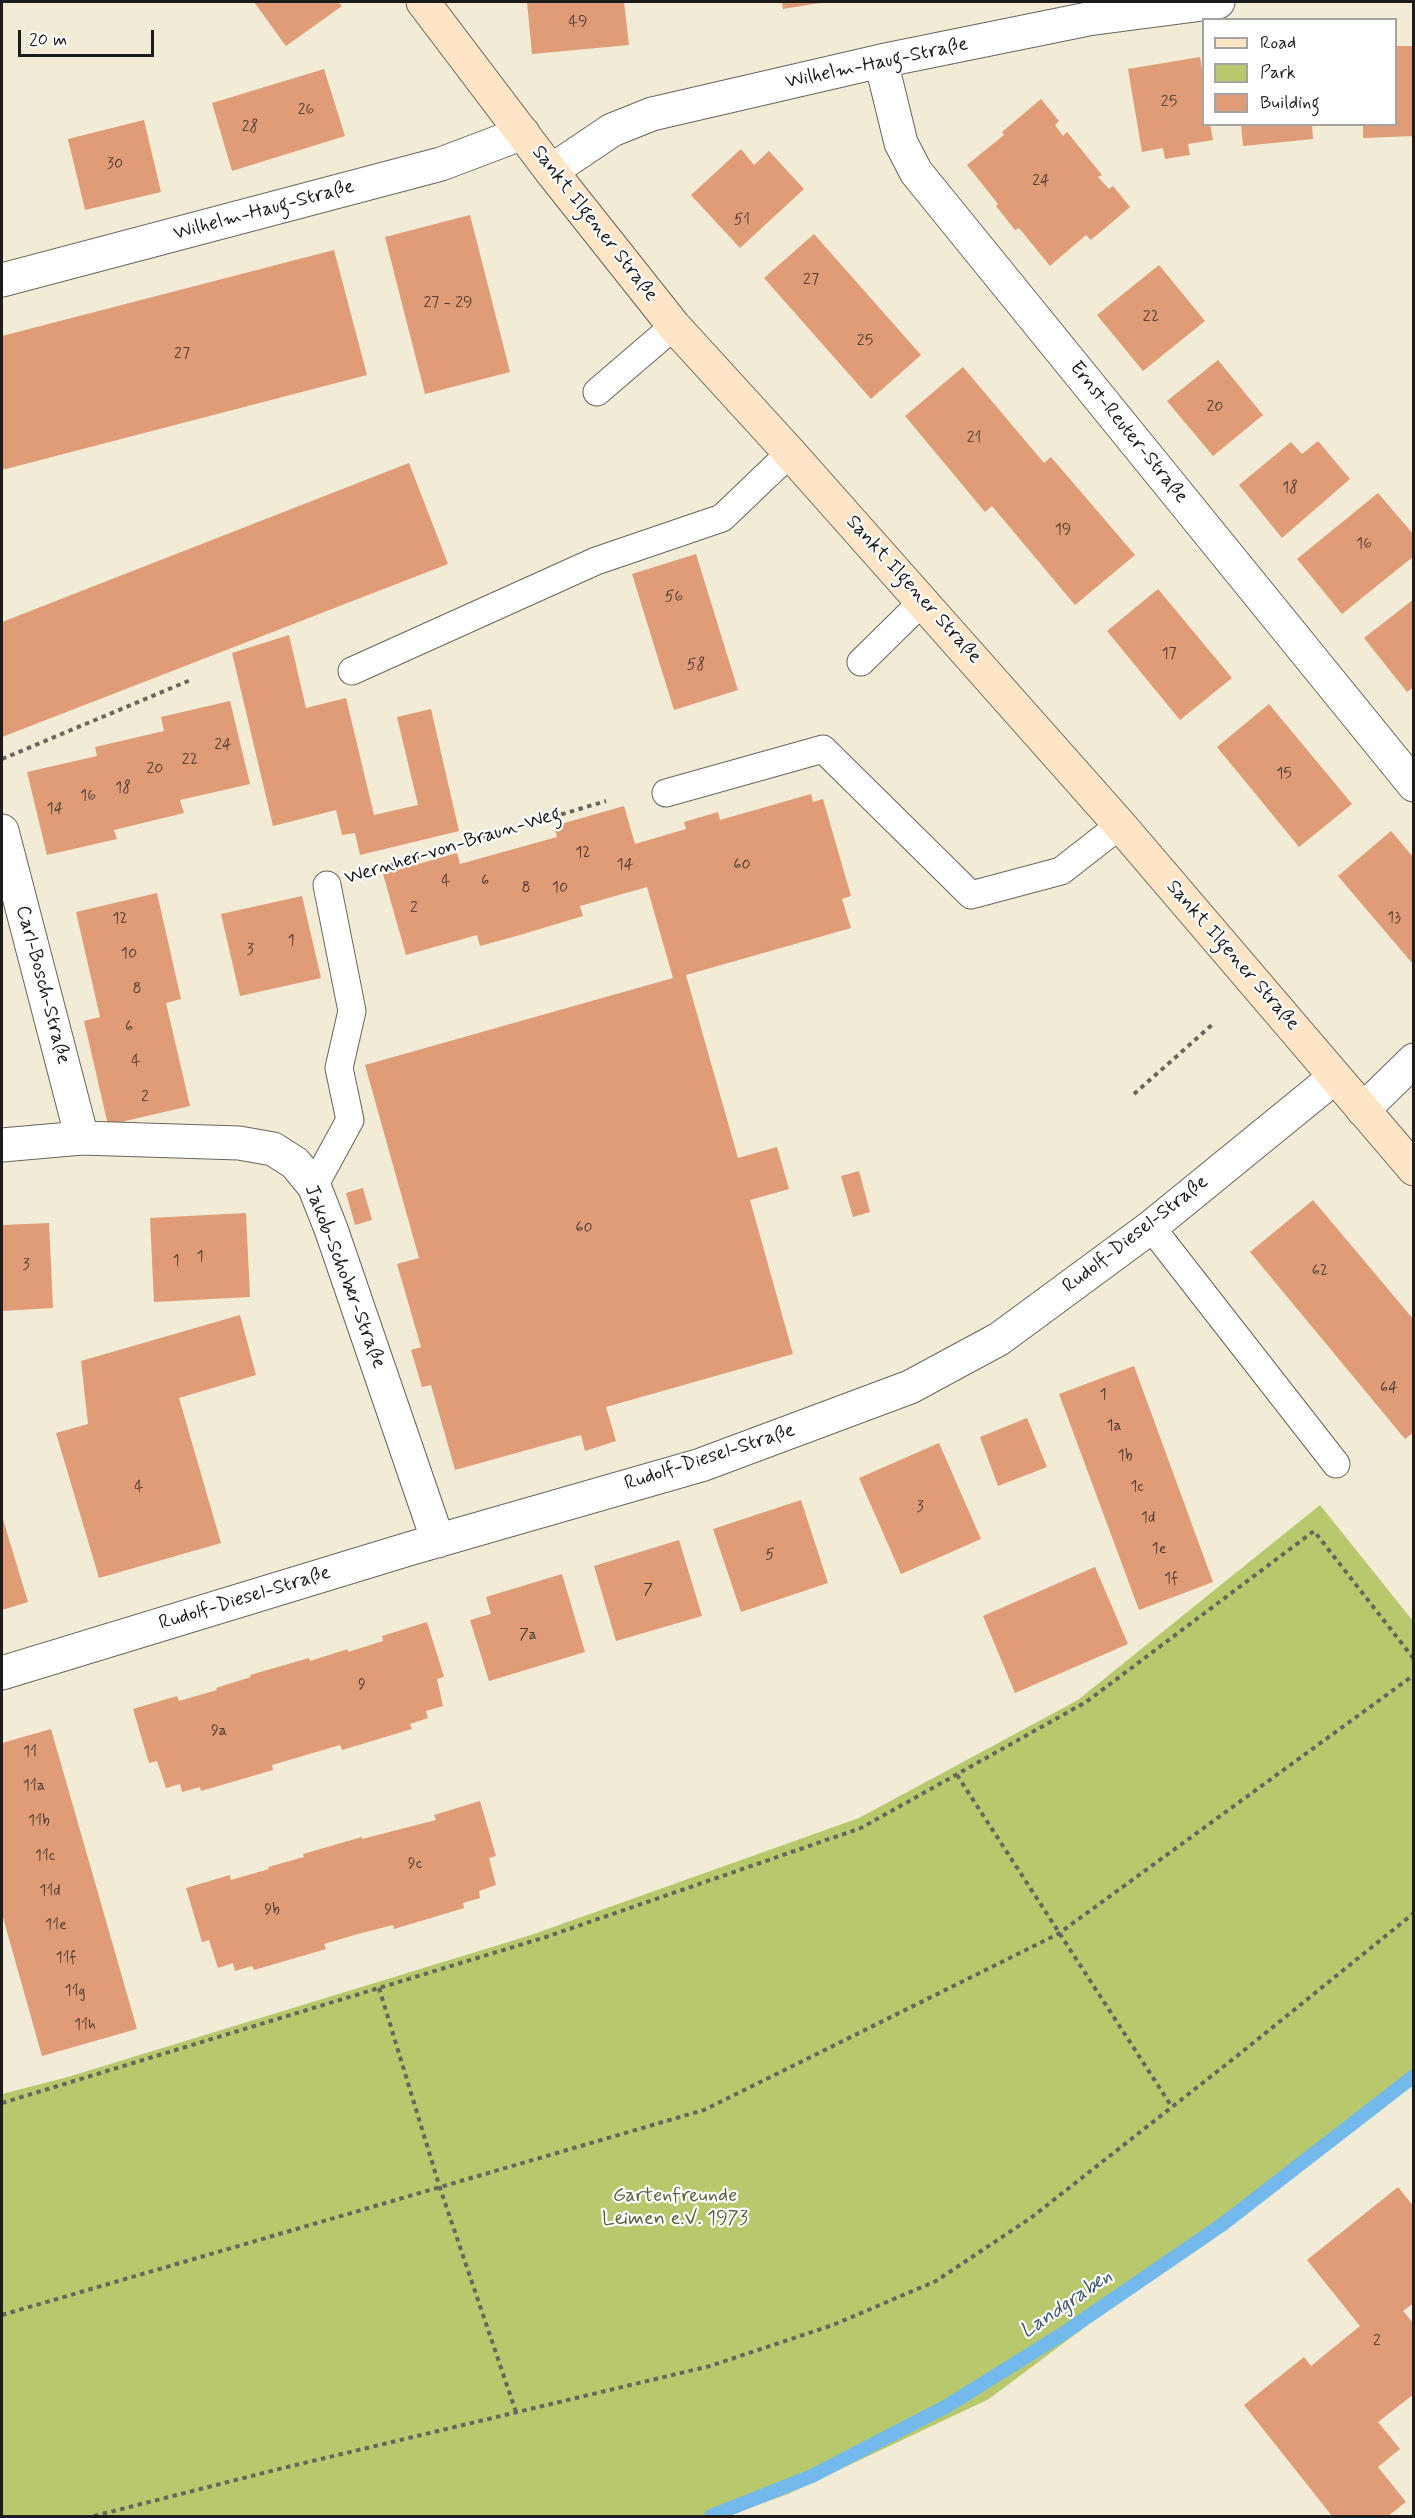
<!DOCTYPE html>
<meta charset="utf-8">
<style>
body{margin:0}
#map{position:relative;width:1415px;height:2518px;overflow:hidden;background:#f2ecd6;font-family:Mynerve,sans-serif}
canvas{display:block}
.frame{position:absolute;inset:0;border:3px solid #1c1c1c;pointer-events:none}
.legend{position:absolute;left:1202px;top:18px;width:195px;height:108px;box-sizing:border-box;background:#fff;border:2px solid #a4a4a4;margin:0;padding:8px 10px;list-style:none;font-size:18px;color:#1c1c1c}
.legend li{display:flex;align-items:center;gap:12px;height:30px}
.legend b{width:30px;border:2px solid #a4a4a4}
.scale{position:absolute;left:18px;top:30px;width:136px;height:27px;box-sizing:border-box;border:3px solid #1c1c1c;border-top:0;padding-left:8px;font-size:18px;line-height:21px;white-space:nowrap;color:#1c1c1c;-webkit-text-stroke:4px #fff;paint-order:stroke}
</style>
<div id="map">
<canvas width="1415" height="2518"></canvas>
<div class="frame"></div>
<ul class="legend">
<li><b style="height:8px;background:#fee5c5"></b>Road</li>
<li><b style="height:16px;background:#b7c96c"></b>Park</li>
<li><b style="height:16px;background:#e09b77"></b>Building</li>
</ul>
<div class="scale">20 m</div>
</div>
<script>
const ctx = document.querySelector('canvas').getContext('2d');
ctx.lineJoin = 'round';
function paint(path, color) {
  ctx.fillStyle = color;
  ctx.fill(path, 'evenodd');
}
function stroke(path, color, width, dash) {
  ctx.strokeStyle = color;
  ctx.lineWidth = width;
  ctx.lineCap = dash ? 'butt' : 'round';
  ctx.setLineDash(dash || []);
  ctx.stroke(path);
}
function write(font, color, halo, rows, align = 'center') {
  ctx.font = font + ' Mynerve,sans-serif';
  ctx.lineWidth = 4.5;
  ctx.setLineDash([]);
  ctx.textBaseline = 'middle';
  ctx.strokeStyle = halo;
  ctx.fillStyle = color;
  for (const [text, x, y, turn = 0] of rows) {
    ctx.save();
    ctx.translate(x, y);
    ctx.rotate((+turn || 0) * Math.PI / 180);
    ctx.textAlign = isNaN(turn) ? turn : align;
    if (halo) ctx.strokeText(text, 0, 0);
    ctx.fillText(text, 0, 0);
    ctx.restore();
  }
}
paint(new Path2D(`
 M1320,1505L1413,1621L1414,2073L1308,2160L989,2399L788,2494L727,2516H2V2094L68,2077L531,1935L859,1818L1078,1700Z`), '#b7c96c');
stroke(new Path2D(`
 M711,2516L812,2476L947,2406L1064,2333L1223,2224L1414,2076`), '#74b9eb', 14);
paint(new Path2D(`
 M254,2H338L342,6L286,46Z
 M527,2H624L629,45L532,54Z
 M782,2H820V3L783,9Z
 M1396,46H1414V136L1363,138V124H1396Z
 M1200,57L1204,81V124H1210L1213,140L1188,144L1190,155L1165,159L1163,148L1142,152L1128,69Z
 M324,69L345,136L232,171L212,103Z
 M1041,99L1059,121L1055,125L1063,136L1067,132L1102,175L1098,177L1109,189L1113,186L1130,207L1091,240L1086,235L1050,266L1019,228L1015,230L996,206L998,204L967,165L1004,135L1002,132Z
 M144,120L161,192L85,210L68,139Z
 M1241,124H1312L1313,139L1243,146Z
 M741,149L754,165L769,151L804,189L740,248L691,195Z
 M470,215L510,372L425,394L385,237Z
 M814,234L921,355L871,399L764,278Z
 M334,250L367,375L2,470V336Z
 M1159,265L1205,321L1143,371L1097,315Z
 M1218,360L1263,415L1213,456L1167,401Z
 M963,367L1044,463L1051,457L1135,555L1075,605L992,506L985,512L905,416Z
 M1318,441L1350,479L1282,538L1239,485L1291,442L1302,454Z
 M409,463L448,564L2,737V622Z
 M1378,493L1414,535V556L1342,614L1297,559Z
 M696,554L738,690L674,710L632,574Z
 M1158,589L1232,678L1180,720L1107,631Z
 M1414,599V687L1407,692L1364,638Z
 M289,635L306,708L346,698L374,815L418,805L397,717L431,709L459,831L360,855L355,833L342,835L336,810L273,826L232,653Z
 M230,701L250,784L180,800L184,813L114,830L117,839L47,855L27,772L97,756L95,747L164,731L161,717Z
 M1269,704L1352,804L1299,847L1217,747Z
 M811,794L813,802L823,799L851,896L842,899L851,928L686,975L738,1158L777,1147L789,1189L750,1200L793,1354L606,1407L616,1441L585,1451L581,1435L455,1470L431,1385L422,1387L411,1350L421,1347L397,1264L419,1258L365,1065L673,978L647,887L580,906L583,916L520,935L480,946L477,935L406,955L383,874L457,853L460,864L557,837L554,826L624,806L635,844L686,829L684,822L718,812L720,820Z
 M1391,831L1414,858V962L1412,963L1338,876Z
 M157,893L181,999L166,1003L190,1106L108,1125L84,1021L100,1017L76,912Z
 M302,896L321,978L240,996L221,914Z
 M859,1171L870,1212L853,1217L841,1176Z
 M363,1188L372,1220L355,1225L346,1193Z
 M1313,1200L1414,1320V1432L1405,1439L1250,1252Z
 M246,1213L250,1297L154,1302L150,1218Z
 M49,1223L53,1308L2,1311V1225Z
 M240,1315L256,1375L179,1398L221,1543L99,1578L56,1433L88,1424L81,1361Z
 M1134,1366L1213,1582L1139,1610L1059,1394Z
 M1027,1418L1047,1467L998,1486L980,1437Z
 M939,1443L981,1539L901,1574L859,1478Z
 M801,1500L828,1583L741,1612L713,1529Z
 M2,1516L28,1602L2,1610Z
 M679,1540L702,1616L616,1641L594,1566Z
 M1095,1567L1128,1644L1015,1693L983,1616Z
 M562,1574L585,1652L489,1681L470,1620L491,1614L486,1597Z
 M427,1622L444,1677L437,1679L443,1706L426,1711L428,1718L410,1724L412,1729L342,1750L340,1745L272,1765L273,1770L201,1791L200,1787L182,1792L180,1784L166,1788L157,1761L149,1763L133,1709L177,1696L179,1701L217,1690L216,1688L251,1677L250,1675L309,1658L310,1661L348,1649V1652L383,1641L382,1636Z
 M51,1729L137,2029L42,2056L2,1914V1743Z
 M480,1801L496,1856L489,1858L496,1885L479,1891L480,1898L463,1903L464,1908L394,1929L393,1925L358,1934L324,1944L326,1949L254,1970L252,1966L235,1971L233,1963L218,1968L209,1940L202,1942L186,1888L230,1875L231,1880L269,1869L268,1867L304,1857L303,1854L362,1837V1839L436,1820L434,1815Z
 M1398,2187L1414,2207V2303L1403,2311L1414,2324V2394L1378,2422L1400,2449L1378,2467L1406,2502L1388,2516H1332L1244,2405L1304,2357L1311,2366L1360,2326L1307,2260Z`), '#e09b77');
const lane = new Path2D(`
 M597,392L674,326
 M861,662L923,601
 M352,671L596,561L722,518L790,453
 M666,793L823,749L971,895L1061,871L1120,825
 M314,1186L350,1120L339,1068L352,1011L327,885
 M1151,1227L1336,1464`);
const street = new Path2D(`
 M881,61L901,143L916,172L1414,785
 M551,171L612,130L652,114L881,61L1088,19L1218,2
 M2,280L441,164L523,133
 M2,831L82,1138
 M1363,1110L1414,1060
 M2,1145L82,1138L239,1143L273,1149L295,1163L314,1186L331,1229L438,1541
 M2,1673L412,1548L701,1465L910,1387L999,1339L1151,1227L1335,1077`);
const secondary = new Path2D(`
 M423,2L551,171L674,326L790,453L1120,825L1414,1169`);
stroke(lane, '#67655d', 29);
stroke(street, '#67655d', 35);
stroke(secondary, '#67655d', 35);
stroke(new Path2D(`
 M2,759L193,679
 M363,874L606,801
 M1134,1094L1213,1024
 M957,1775L1172,2107
 M379,1988L440,2188L516,2412
 M2,2103L546,1937L861,1828L1086,1702L1314,1531L1414,1659
 M2,2315L704,2110L1058,1934L1414,1675
 M94,2516L279,2469L710,2366L833,2325L936,2281L1032,2217L1242,2052L1414,1913`), '#67655d', 4, [4.5, 4.5]);
stroke(lane, '#fff', 27);
stroke(street, '#fff', 33);
stroke(secondary, '#fee5c5', 33);
write('16px', '#4d3c33', null, [
 ["49",578,23],
 ["25",1169,103],
 ["26",306,111],
 ["28",250,128],
 ["30",115,165],
 ["24",1041,182],
 ["51",742,221],
 ["27",811,281],
 ["27 - 29",448,304],
 ["22",1151,318],
 ["25",865,342],
 ["27",182,355],
 ["20",1215,408],
 ["21",974,439],
 ["18",1290,489],
 ["19",1063,531],
 ["16",1364,545],
 ["56",674,598],
 ["17",1169,655],
 ["58",696,666],
 ["24",223,746],
 ["22",190,761],
 ["20",155,770],
 ["15",1284,775],
 ["18",123,789],
 ["16",88,797],
 ["14",55,810],
 ["12",583,854],
 ["14",625,866],
 ["60",742,866],
 ["4",446,882],
 ["6",485,882],
 ["8",526,889],
 ["10",560,889],
 ["2",414,909],
 ["13",1394,919],
 ["12",120,920],
 ["1",291,942],
 ["3",250,951],
 ["10",129,955],
 ["8",137,990],
 ["6",129,1028],
 ["4",136,1062],
 ["2",145,1098],
 ["60",584,1229],
 ["1",200,1258],
 ["1",176,1262],
 ["3",26,1266],
 ["62",1320,1272],
 ["64",1389,1389],
 ["1",1103,1396],
 ["1a",1114,1427],
 ["1b",1125,1457],
 ["4",139,1488],
 ["1c",1137,1488],
 ["3",920,1508],
 ["1d",1148,1519],
 ["1e",1159,1550],
 ["5",770,1556],
 ["1f",1171,1580],
 ["7",648,1591],
 ["7a",528,1636],
 ["9",362,1686],
 ["9a",219,1732],
 ["11",30,1753],
 ["11a",34,1787],
 ["11b",39,1822],
 ["11c",45,1857],
 ["9c",415,1865],
 ["11d",50,1892],
 ["9b",272,1911],
 ["11e",56,1926],
 ["11f",66,1959],
 ["11g",75,1992],
 ["11h",85,2026],
 ["2",1377,2342]
]);
write('20px', '#1c1c1c', '#fff', [
 ["Wilhelm-Haug-Straße",877,64,-12],
 ["Wilhelm-Haug-Straße",264,211,-15],
 ["Sankt Ilgener Straße",594,224,52],
 ["Ernst-Reuter-Straße",1128,433,51],
 ["Sankt Ilgener Straße",913,590,48],
 ["Wernher-von-Braun-Weg",453,847,-17],
 ["Sankt Ilgener Straße",1232,956,49],
 ["Carl-Bosch-Straße",42,985,75],
 ["Rudolf-Diesel-Straße",1136,1235,-38],
 ["Jakob-Schober-Straße",344,1277,69],
 ["Rudolf-Diesel-Straße",710,1458,-18],
 ["Rudolf-Diesel-Straße",245,1599,-17]
]);
write('20px', '#5a613c', '#fff', [
 ["Gartenfreunde",675,2197],
 ["Leimen e.V. 1973",675,2220]
]);
write('italic 21px', '#3f5b6f', '#fff', [
 ["Landgraben",1067,2305,-34]
]);
</script>
